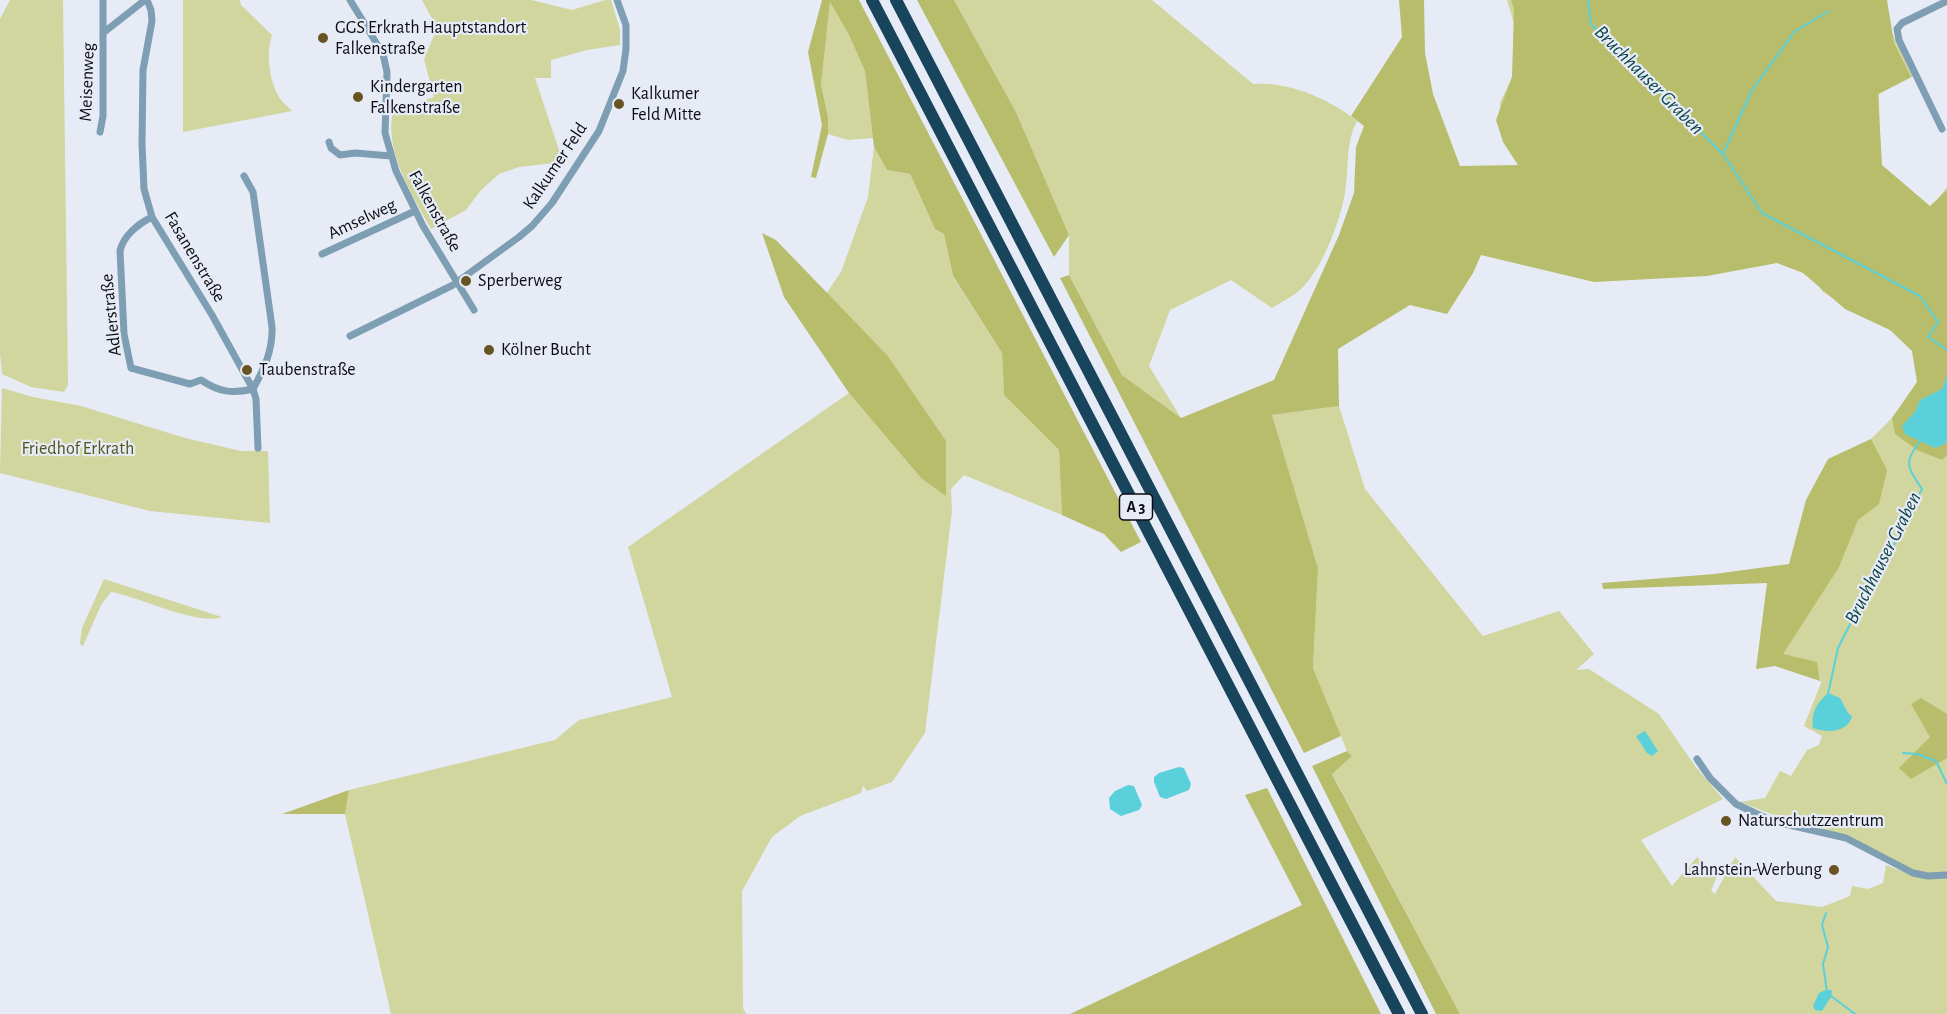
<!DOCTYPE html>
<meta charset="utf-8">
<style>
body{margin:0}
canvas{display:block;background:#e6ebf6}
</style>
<canvas width="1947" height="1014"></canvas>
<script>
const ctx = document.querySelector('canvas').getContext('2d');
ctx.lineJoin = 'round';
function paint(path, color) {
  ctx.fillStyle = color;
  ctx.fill(path, 'evenodd');
}
function stroke(path, color, width, dash) {
  ctx.strokeStyle = color;
  ctx.lineWidth = width;
  ctx.lineCap = dash ? 'butt' : 'round';
  ctx.setLineDash(dash || []);
  ctx.stroke(path);
}
function write(font, color, halo, rows, align = 'center') {
  ctx.font = font + ' "Alegreya Sans",sans-serif';
  ctx.lineWidth = 4.5;
  ctx.setLineDash([]);
  ctx.textBaseline = 'middle';
  ctx.strokeStyle = halo;
  ctx.fillStyle = color;
  for (const [text, x, y, turn = 0] of rows) {
    ctx.save();
    ctx.translate(x, y);
    ctx.rotate((+turn || 0) * Math.PI / 180);
    ctx.textAlign = isNaN(turn) ? turn : align;
    if (halo) ctx.strokeText(text, 0, 0);
    ctx.fillText(text, 0, 0);
    ctx.restore();
  }
}
paint(new Path2D(`
 M10,0H63L68,385L64,392L31,387L2,374L0,352V19Z
 M183,0H240L241,5L272,35C266,53 269,80 279,97C282,103 288,106 292,111L183,132Z
 M422,0H531L572,10L605,0H611L620,30V45L587,50L551,60V78H535L563,162L519,167L499,174L481,190L466,210L431,229C412,194 384,152 393,111L434,97L424,59L437,28Z
 M954,0H1152L1253,84C1288,81 1330,99 1357,121C1346,142 1349,162 1346,185C1343,215 1323,269 1300,290C1292,297 1281,302 1272,308L1231,280L1170,310L1149,366L1181,418L1122,375L1069,275V235L1016,112Z
 M1507,0H1884L1889,27L1914,76L1879,94L1880,167L1928,212L1947,187V1014H1460L1332,773L1352,756L1347,751L1313,668L1318,568L1272,415L1339,406L1365,489L1483,636L1559,611L1594,654L1576,670L1589,669L1659,714L1695,766L1723,799L1641,840L1672,886L1697,857L1717,876L1711,891L1715,894L1735,857L1776,901L1822,907L1850,896L1852,886L1868,889L1883,883L1886,865L1906,873L1903,864L1864,846L1797,824L1798,820L1776,816L1740,802L1765,798L1780,771L1791,776L1807,750L1819,745L1822,736L1804,726L1821,683L1819,675L1766,659L1871,439L1892,418L1923,382L1913,345L1894,327L1846,306L1823,292L1801,263L1520,153L1502,136L1499,123L1500,103L1513,75L1515,27Z
 M830,1L848,33L865,71L873,138L848,140L828,134V117L821,85Z
 M874,147L887,170L910,174L935,229L944,234L953,277L1002,353L1004,395L1059,450L1062,515L964,475L951,489L952,511L925,733L892,782L867,791L863,786L861,793L800,816L772,837L742,891L743,1008L746,1014H391L345,814L349,790L555,740L579,720L672,697L628,547L849,393L921,478L887,355L826,294L841,272L868,197Z
 M2,388L33,397L81,406L185,438L241,451H268L270,523L150,511L0,473Z
 M104,579L222,617C197,626 138,596 111,592L101,605L83,646L80,644L82,628Z`), '#d0d69d');
paint(new Path2D(`
 M822,0H859L1141,542L1121,552L1104,534L1062,515L1059,450L1004,395L1002,353L953,276L944,234L935,229L910,174L887,170L874,147L865,71L848,33L830,2L821,85L828,117V134L816,178L811,177L822,125L808,52Z
 M917,0H954L1016,112L1069,235L1054,257Z
 M1399,0H1424L1425,53L1433,94L1460,166L1518,165L1503,142L1496,120L1512,77L1514,9L1511,0H1887L1894,43L1911,77L1878,94L1882,165L1930,206L1947,190V375L1942,389L1920,400L1915,412L1945,444L1947,440V455L1942,460L1917,450L1895,434L1892,418L1917,382L1912,351L1890,330L1845,309L1803,273L1777,263L1707,276L1594,282L1481,255L1473,273L1447,314L1410,305L1338,349L1339,406L1272,415L1318,568L1313,668L1341,736L1304,753L1060,278L1069,275L1122,375L1181,418L1274,380L1339,235L1354,193L1356,147L1364,126L1351,116L1402,37Z
 M762,233L776,240L887,355L946,441V496L921,478L849,393L784,297Z
 M1871,439L1887,470L1879,504L1858,520L1839,567L1783,654L1817,662L1820,681L1775,666L1756,669L1767,583L1603,589L1602,583L1714,574L1789,564L1806,500L1828,459Z
 M1921,698L1947,714V758L1911,779L1899,768L1930,737L1911,704Z
 M1347,751L1352,756L1332,774L1460,1014H1436L1312,766Z
 M1267,788L1381,1014H1070L1302,905L1245,795Z
 M349,790L345,814H282Z`), '#b7bd6b');
paint(new Path2D(`
 M1947,375V440L1945,444L1935,448L1905,434L1902,426L1915,412L1920,400L1942,389Z
 M1828,693L1840,698L1848,713L1852,716C1848,733 1827,733 1813,728C1811,712 1816,704 1828,693Z
 M1645,731L1658,751L1652,756L1647,753L1636,736Z
 M1179,767L1184,768L1191,784L1189,790L1166,799L1160,797L1154,782V777L1159,773Z
 M1128,785L1134,786L1142,805L1139,810L1121,816L1110,809L1109,798L1115,791Z
 M1826,990H1832L1831,997L1822,1011L1815,1010L1813,1006L1819,993Z`), '#5ad1da');
stroke(new Path2D(`
 M1588,0L1591,24L1723,154L1762,213L1920,296L1938,322L1928,337L1947,350
 M1723,154L1751,92L1794,32L1829,11
 M1828,694L1838,648L1863,599L1867,598L1922,489C1907,466 1903,463 1921,440
 M1903,753L1917,754L1936,761L1947,784
 M1826,913L1822,925L1828,947L1823,964L1827,992
 M1831,996L1855,1014`), '#5ad1da', 2);
stroke(new Path2D(`
 M147,0L151,10L152,21L143,70L142,144L144,189L152,217L212,315L253,389L256,399L258,448
 M350,0L383,54L387,72L385,133L396,171L423,226L474,310
 M103,33L145,0
 M1942,129L1899,40L1897,29L1902,23L1947,1
 M100,132L103,116V0
 M329,142L331,148L340,155L355,153L391,156
 M244,176L253,192L272,327C273,350 264,369 253,389
 M152,217C138,224 123,236 120,251L124,334L131,368L190,384L201,380C219,392 232,394 253,389
 M322,254L415,211
 M350,336L453,285L519,237L532,226L552,203L599,131L623,71L626,49V25L617,0
 M1697,759L1710,778L1736,804L1772,821L1846,838L1913,873L1928,876L1947,875`), '#7d9eb3', 7);
stroke(new Path2D(`
 M872,0L1399,1014
 M896,0L1422,1014`), '#18445c', 12);
for (const [x, y, r, color] of [
 [323,38,6,"#685423"],
 [358,97,6,"#685423"],
 [619,104,6,"#685423"],
 [466,281,6,"#685423"],
 [489,350,6,"#685423"],
 [247,370,6,"#685423"],
 [1726,821,6,"#685423"],
 [1834,870,6,"#685423"]
]) {
  const dot = new Path2D();
  dot.arc(x, y, r, 0, 2 * Math.PI);
  ctx.fillStyle = color;
  ctx.fill(dot);
  stroke(dot, '#e6ebf6', 2);
}
for (const [x, y, w] of [
 [1136,507,33]
]) {
  const box = new Path2D();
  box.roundRect(x - w / 2, y - 13, w, 26, 4.5);
  ctx.fillStyle = '#e6ebf6';
  ctx.fill(box);
  stroke(box, '#0b0d10', 1.5);
}
write('bold 16px', '#0b0d10', null, [
 ["A 3",1136,507]
]);
write('18px', '#0b0d10', '#e6ebf6', [
 ["GGS Erkrath Hauptstandort",335,28],
 ["Falkenstraße",335,49],
 ["Kindergarten",370,87],
 ["Falkenstraße",370,108],
 ["Kalkumer",631,94],
 ["Feld Mitte",631,115],
 ["Sperberweg",478,281],
 ["Kölner Bucht",501,350],
 ["Taubenstraße",259,370],
 ["Naturschutzzentrum",1738,821],
 ["Lahnstein-Werbung",1822,870,"right"]
], 'left');
write('18px', '#0b0d10', '#e6ebf6', [
 ["Meisenweg",87,82,-88],
 ["Kalkumer Feld",555,166,-56],
 ["Falkenstraße",435,211,61],
 ["Amselweg",362,219,-25],
 ["Fasanenstraße",195,257,59],
 ["Adlerstraße",111,315,-96]
]);
write('18px', '#515518', '#e6ebf6', [
 ["Friedhof Erkrath",78,449]
]);
write('italic 20px', '#0e4549', '#e6ebf6', [
 ["Bruchhauser Graben",1649,80,45],
 ["Bruchhauser Graben",1883,558,-63]
]);
</script>
